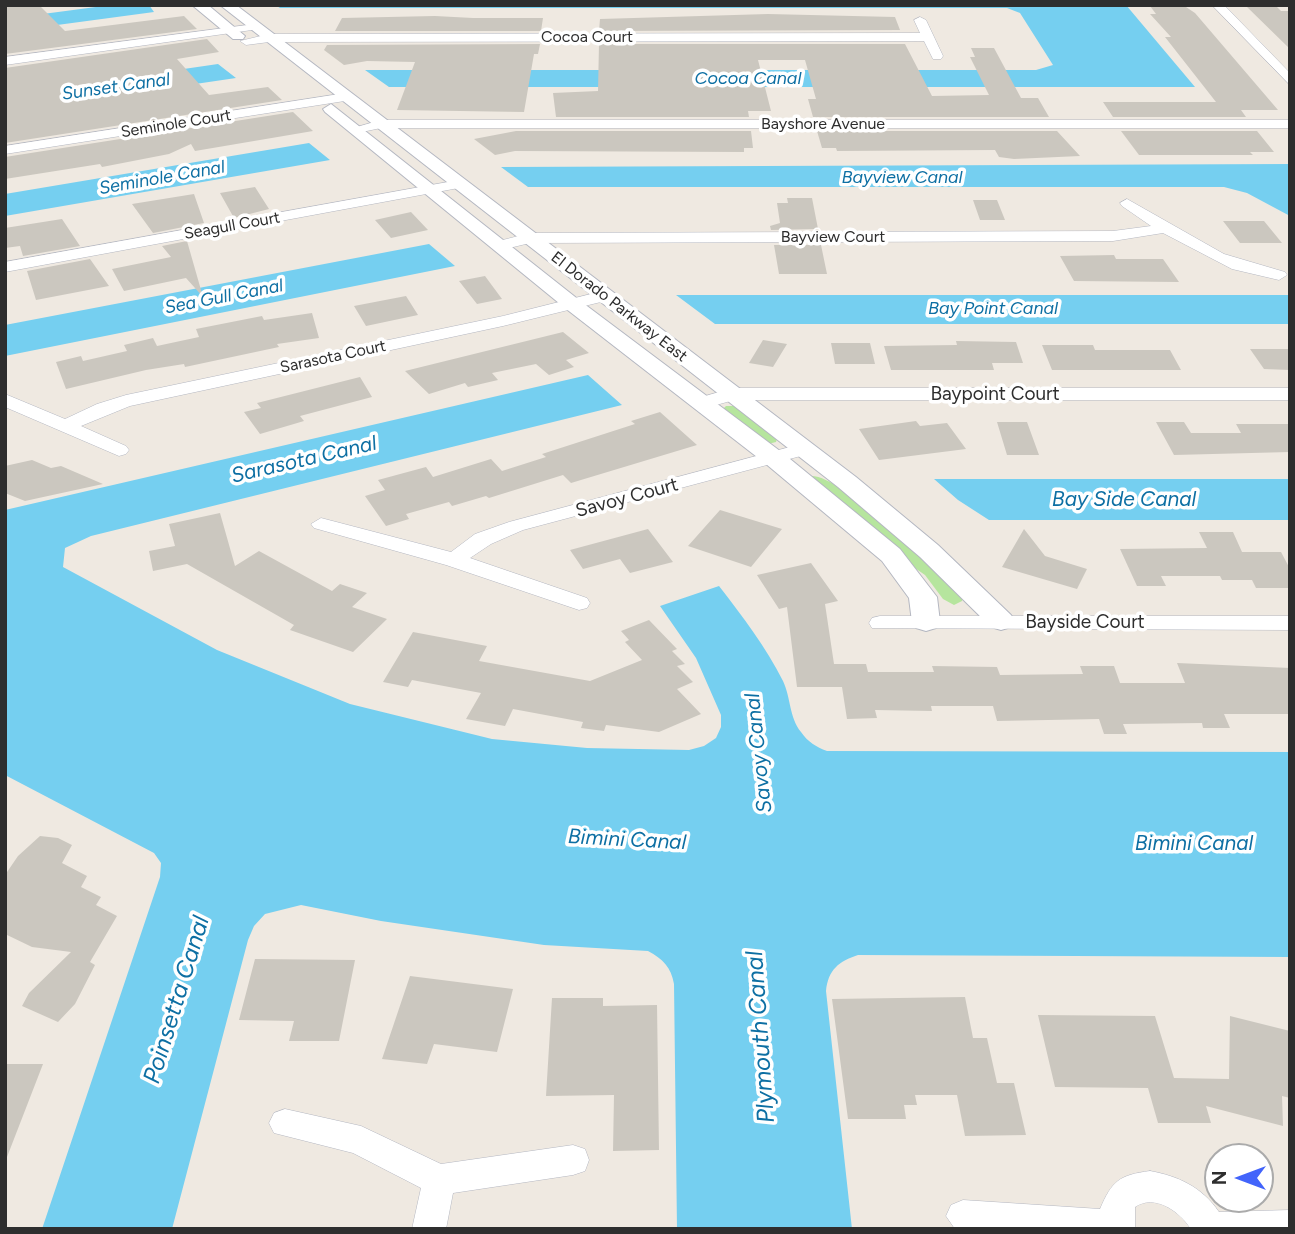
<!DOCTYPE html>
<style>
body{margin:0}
#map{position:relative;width:1295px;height:1234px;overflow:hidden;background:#efe9e1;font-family:Figtree,sans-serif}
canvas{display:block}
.frame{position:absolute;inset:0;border:7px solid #2e2e2e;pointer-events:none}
.north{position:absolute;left:1204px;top:1143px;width:70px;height:70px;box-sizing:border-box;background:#fff;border:2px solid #ababab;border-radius:50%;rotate:270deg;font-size:19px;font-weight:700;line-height:28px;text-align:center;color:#2e2e2e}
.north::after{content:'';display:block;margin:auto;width:24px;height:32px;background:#4264fb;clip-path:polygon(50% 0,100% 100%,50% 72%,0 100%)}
</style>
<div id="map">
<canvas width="1295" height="1234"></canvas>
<div class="frame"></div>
<div class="north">N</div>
</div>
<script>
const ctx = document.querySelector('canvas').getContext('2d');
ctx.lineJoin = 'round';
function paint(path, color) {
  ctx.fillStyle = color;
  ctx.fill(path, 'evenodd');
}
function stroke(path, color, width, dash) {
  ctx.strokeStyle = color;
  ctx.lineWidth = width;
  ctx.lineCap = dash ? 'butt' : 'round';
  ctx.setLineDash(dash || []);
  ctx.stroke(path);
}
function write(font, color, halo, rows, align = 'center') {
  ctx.font = font + ' Figtree,sans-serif';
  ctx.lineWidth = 7;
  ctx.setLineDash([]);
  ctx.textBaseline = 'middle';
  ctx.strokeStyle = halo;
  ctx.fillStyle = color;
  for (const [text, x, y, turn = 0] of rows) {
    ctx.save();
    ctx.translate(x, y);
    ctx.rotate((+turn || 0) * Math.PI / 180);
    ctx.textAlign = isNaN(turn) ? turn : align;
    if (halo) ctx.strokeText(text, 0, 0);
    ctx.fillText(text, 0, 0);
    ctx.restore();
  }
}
paint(new Path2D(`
 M726,406H738L777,439L776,442L768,444L722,410Z
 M811,476C843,475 936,571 963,596L962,601L954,605L943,599L925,575L899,557L810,480Z`), '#b6e59e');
paint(new Path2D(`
 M111,5H149L154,12L5,32V19Z
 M275,5H1126L1195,87H389L365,70H1036L1053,65L1020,13L1007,8H280Z
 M218,64L236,78L5,112V95Z
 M309,143L330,160L5,216V194Z
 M1290,164V216L1247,193L1224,187H528L501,167Z
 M429,244L455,266L5,356V325Z
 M676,295H1290V324H715Z
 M588,375L622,405L91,536L65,548L63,567L217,650L350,704L492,739L587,748L689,750L704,746L716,738L721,727V715L696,658L660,606L719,586C743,617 766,647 783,681C791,698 789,717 801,732C808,742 816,747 827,751L1290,752V957L858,955C839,961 828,970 826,991L852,1229H677L674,984C671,967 663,959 648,951L544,945L381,921L301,905L265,914L254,926L248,940L172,1229H42L160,877L161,863L154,853L5,775V510Z
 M934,479H1290V520H989L958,500Z`), '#75cff0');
paint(new Path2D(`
 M5,5H39L65,31L184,16L197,29L5,54Z
 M1150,6L1186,7L1195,13L1278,110H1241L1246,117H1113L1103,102H1216L1165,37H1171L1150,14H1156Z
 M1247,7H1277L1281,11H1290V49Z
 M768,14L895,17L900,30L599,31L600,19Z
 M435,16L473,18H543L541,31H335L342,18Z
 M207,39L219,52L177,59L209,95L268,87L282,100L5,143V68Z
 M540,44L538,54H534L524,112L397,110L415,62L367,61L344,65L324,50L327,45Z
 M599,44H905L932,96L989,95L970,57H975L971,48H994L1021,98H1038L1049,117H813L808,99H816L805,60H758L771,111H748L749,117H556L553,93L598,91Z
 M293,112L313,131L195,151L191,144L169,154L102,167L100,164L5,179V157Z
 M516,131H751L753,148H744V152L515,151L495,155L474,139Z
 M817,131H1057L1080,156L1014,159L999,157L995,150L837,151L836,148H822Z
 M1121,131H1257L1274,152H1250L1253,155H1139Z
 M255,187L269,209L234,218L220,193Z
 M194,194L204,223L153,233L132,204Z
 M787,198H812L818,229L771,230L770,226L780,223L777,203H788Z
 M973,200H997L1005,220H980Z
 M411,212L428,230L391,238L375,220Z
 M62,219L80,246L23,256L20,246L5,248V228Z
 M1223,221H1264L1282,243H1240Z
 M187,241L203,297L186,278L124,291L112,269L171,257L162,246Z
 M774,245H821L827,274H779Z
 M1114,255L1116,259H1163L1179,282L1074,281L1060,256Z
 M90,259L109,286L36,300L27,271Z
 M485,276L502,299L477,304L459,281Z
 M406,296L418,315L366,326L354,306Z
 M312,313L319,338L277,344L279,347L185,367L184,364L146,370L66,389L56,362L81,356L83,361L127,351L124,345L153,338L157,346L199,337L196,329L262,316L264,320Z
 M563,332L589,353L566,360L574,367L549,375L536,364L492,373L498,380L468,387L465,383L429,394L405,371Z
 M763,340L787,344L773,367L749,363Z
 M956,341L1016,342L1023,363H992L994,370H891L884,346L957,345Z
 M831,343H870L875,364H835Z
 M1042,345H1093L1095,350H1170L1181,370H1052Z
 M1250,349H1290V370L1264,369Z
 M360,377L372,397L300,416L304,421L260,434L244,412L261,408L257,403Z
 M660,412L697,445L571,483L563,475L489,498L486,496L452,506L449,502L406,514L409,519L386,526L365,496L385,490L378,480L426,467L433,477L491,459L502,471L546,457L542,454L635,424L631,421Z
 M916,421L920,426L947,423L966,449L879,460L859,429Z
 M997,422H1027L1039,455H1007Z
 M1156,422H1184L1191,433H1241L1236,424H1290V452L1174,455Z
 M32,460L51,468L61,466L103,484L25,501L5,493V466Z
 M720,510L782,529L751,567L688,546Z
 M220,513L235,566L259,551L332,591L340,584L367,593L352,607L387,619L353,652L290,630L294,625L187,564L153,571L149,551L175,546L169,524Z
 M648,529L673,562L630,573L620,559L583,569L570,550Z
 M1024,529L1045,556L1087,569L1077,589L1002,567Z
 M1199,532H1233L1242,552H1281L1290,569V588H1256L1252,580H1222L1220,576H1161L1166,586H1137L1120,549L1207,548Z
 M811,563L838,601L825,604L834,664H866L868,672H934L932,666L997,667L1000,675L1083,674L1080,666H1114L1120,683H1185L1177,663L1290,668V714H1224L1230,728H1203L1202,723L1123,724L1127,734H1104L1099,719L997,721L993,706H931L932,711L875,710L877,718L847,719L842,687H797L787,607L779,609L757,575Z
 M649,620L677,649L672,651L685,664L677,666L693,682L677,689L701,714L659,732L606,725L604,731L581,728L583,722L513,709L505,726L466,719L481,693L412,680L408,687L383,682L413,632L487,646L479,661L590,681L642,660L625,642L629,640L621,631Z
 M40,836L58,838L72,845L62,863L87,876L81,887L101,897L96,905L117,916L90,962L95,965L75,1004L58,1022L22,1006L29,993L71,952L32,947L5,934V875L18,856Z
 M255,959L355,960L339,1041H289L294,1021L239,1020Z
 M410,976L513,989L497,1052L434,1044L427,1064L382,1059Z
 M965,997L973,1038H987L997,1083H1014L1026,1135L965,1136L957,1095H915L917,1105H904L906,1119H848L832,999Z
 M552,998H603V1006L657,1005L659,1150L613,1151L614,1095L546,1096Z
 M1038,1015L1155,1016L1174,1078L1229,1079L1230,1016L1290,1031V1098L1282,1096L1283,1126L1206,1106L1211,1123H1158L1148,1088L1055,1087Z
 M5,1064H43L7,1157H5Z`), '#cbc7bf');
const minor = new Path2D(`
 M1212,5H1224L1290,73V85Z
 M920,17L926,20L943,56L941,59H933L924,41L269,42L246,45L240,41L269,34L920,33L914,20Z
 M255,24L261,27L259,29L5,65V57Z
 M346,93L352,97L351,100L5,154V146Z
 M381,120H1290V128H381L357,133L350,129Z
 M459,180L464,181V187L5,272V262Z
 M1127,199L1224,254L1285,272L1287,275L1279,280L1232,269L1163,233L1113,241L530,243L501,250L493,245L495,242L530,233L1113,231L1151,226L1122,206L1120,203Z
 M603,291L609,292V300L503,326L130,406L81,426L126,446L129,450L126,454L119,456L5,407V394L65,419L97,404L126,395L503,316Z
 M733,388H1290V400H734L702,409L693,403L695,399Z
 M805,443L812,445L815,449L812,453L523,530L491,544L470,558L587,598L590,603L587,608L579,610L446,565L314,528L311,524L321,518L451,552L475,534L509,522Z
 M880,616H1290V630L872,628L869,623L872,618Z
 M285,1109L361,1126L441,1164L573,1145L585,1149L589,1160L585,1171L573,1175L453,1193L446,1229H412L421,1188L353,1153L274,1133L269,1123L274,1113Z
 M1150,1171C1178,1176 1202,1187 1219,1212L1290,1210V1229H1191C1180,1212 1155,1193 1135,1207V1229H955L946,1216L951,1205L963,1200L1100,1209C1112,1181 1119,1175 1150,1171Z`);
const tertiary = new Path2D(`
 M192,5H208L245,36L243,39H233Z
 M220,5H236L856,477L938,545L1011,615L1015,621L1011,627L1001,630L991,627L920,557L838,487Z
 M331,104L579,300L784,454L900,549L937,597L940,622L936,628L926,631L916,628L912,622L909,598L882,561L766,464L565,308L325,112L323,109Z`);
stroke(minor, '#b4b7c1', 1);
stroke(tertiary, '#b4b7c1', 2);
paint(minor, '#fff');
paint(tertiary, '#fff');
write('16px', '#2e2e2e', '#fff', [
 ["Cocoa Court",587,37],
 ["Seminole Court",176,124,-9],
 ["Bayshore Avenue",823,124],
 ["Seagull Court",232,226,-10],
 ["Bayview Court",833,237],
 ["El Dorado Parkway East",619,307,38],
 ["Sarasota Court",333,357,-12]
]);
write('italic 18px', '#0d6fa3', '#fff', [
 ["Cocoa Canal",748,79],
 ["Sunset Canal",116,87,-8],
 ["Seminole Canal",162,178,-10],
 ["Bayview Canal",902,178],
 ["Sea Gull Canal",224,297,-11],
 ["Bay Point Canal",993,309]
]);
write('19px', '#2e2e2e', '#fff', [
 ["Baypoint Court",995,394],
 ["Savoy Court",627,498,-15],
 ["Bayside Court",1085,622]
]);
write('italic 21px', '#0d6fa3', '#fff', [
 ["Sarasota Canal",304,460,-13],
 ["Bay Side Canal",1124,500],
 ["Savoy Canal",759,753,-96],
 ["Bimini Canal",627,840,3],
 ["Bimini Canal",1194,844]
]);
write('italic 24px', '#0d6fa3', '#fff', [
 ["Poinsetta Canal",177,1000,-73],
 ["Plymouth Canal",761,1037,-94]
]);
</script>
